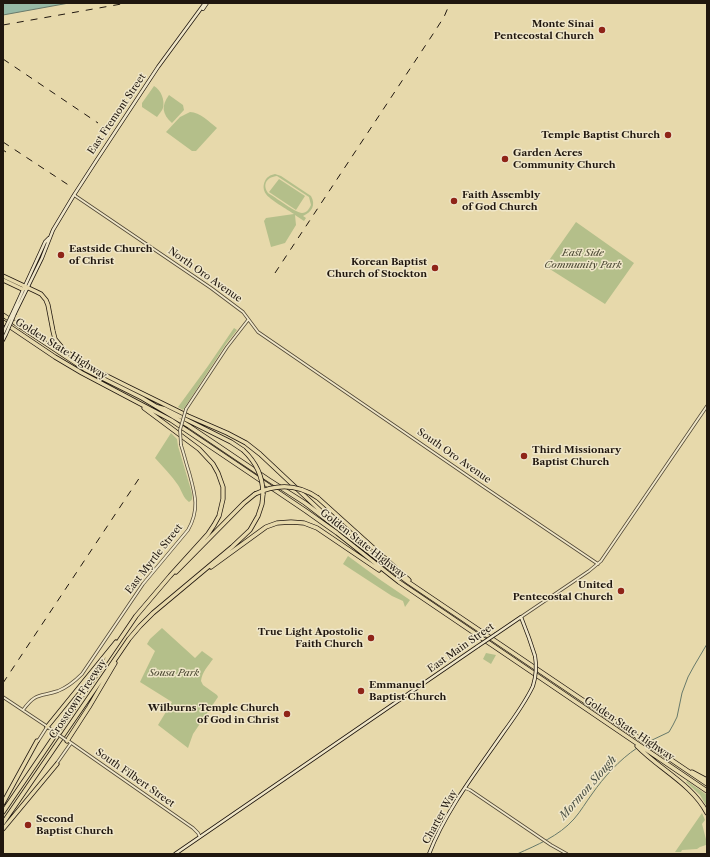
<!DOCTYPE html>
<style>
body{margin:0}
#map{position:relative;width:710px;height:857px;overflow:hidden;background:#e7d9ab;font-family:"Libre Caslon Text",serif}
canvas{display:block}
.frame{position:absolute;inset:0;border:4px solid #20170f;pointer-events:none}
</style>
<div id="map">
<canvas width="710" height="857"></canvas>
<div class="frame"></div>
</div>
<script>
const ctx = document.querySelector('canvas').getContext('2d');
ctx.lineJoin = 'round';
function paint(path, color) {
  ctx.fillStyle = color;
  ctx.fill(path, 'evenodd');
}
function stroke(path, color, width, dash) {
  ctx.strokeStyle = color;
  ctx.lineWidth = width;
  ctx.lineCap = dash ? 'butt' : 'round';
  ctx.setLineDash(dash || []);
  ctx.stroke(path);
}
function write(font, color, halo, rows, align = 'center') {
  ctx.font = font + ' "Libre Caslon Text",serif';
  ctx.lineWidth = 3;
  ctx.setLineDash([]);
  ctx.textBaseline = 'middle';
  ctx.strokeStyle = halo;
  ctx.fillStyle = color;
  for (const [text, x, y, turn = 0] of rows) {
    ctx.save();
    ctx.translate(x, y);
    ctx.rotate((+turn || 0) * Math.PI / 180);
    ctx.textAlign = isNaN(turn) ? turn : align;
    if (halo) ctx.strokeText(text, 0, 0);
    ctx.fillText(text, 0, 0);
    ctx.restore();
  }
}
paint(new Path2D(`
 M154,86C161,90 165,100 163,108C162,111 159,114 157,117L142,107V103Z
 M169,95L183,105L184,110L172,123C162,114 161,106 169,95Z
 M190,112C200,112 209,122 217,128L196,151H192L166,132L180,117Z
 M275,174L281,176L311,196C316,205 312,212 303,216L306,218L304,221L295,215L296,225L285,243L271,247L264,221L266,218L294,214C288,210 269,199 266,194C263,190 263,185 265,181C267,177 270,175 275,174ZM277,176L309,197L311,205C309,209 307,213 302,213C296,213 275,197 268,193C262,184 267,177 277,176Z
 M279,179L305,196L296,210L269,192Z
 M576,222L634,263L605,304L545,266Z
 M234,328L237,330L226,344L183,410L178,407L208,366Z
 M171,433L177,439L178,446L191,490C192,495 194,500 189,502C183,498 182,491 178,485C172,476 163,467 155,458Z
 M348,556L382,581L410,600L405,607L403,601L392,596L343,564Z
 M162,628L195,658L202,651L213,659C208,666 202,672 201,681L203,685L217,695L218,697L193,734L188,748L158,725L172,702L140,682L155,651L147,644L150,639Z
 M486,653L496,655L491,664L483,659Z
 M687,781L707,795V807L700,795L686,782Z
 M702,813L705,820L702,824L707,843L706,845L700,847L697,849L682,850L681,852H675Z`), '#b4bf8a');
const water = new Path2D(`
 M3,3H69L3,15Z`);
paint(water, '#97baa6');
stroke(water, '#67796a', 1);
stroke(new Path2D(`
 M648,742L669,732L673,725L677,717L682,693L688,677L694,666L707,644
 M517,854C537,845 559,836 574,819C581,811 586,802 592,794C604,777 619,760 637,748`), '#67796a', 1);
const tertiary = new Path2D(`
 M74,195L211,288L243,312L258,332L484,487L598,564
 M186,409L227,347L248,320
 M521,617L589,571L601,561L707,406
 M3,697L48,727
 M23,710C36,692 40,697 58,691C68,687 75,681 82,674L143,584L188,530C200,509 195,494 189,472C186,463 184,454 181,445
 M67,740L193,828L198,833L200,837
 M38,741L47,727
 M57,763L71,743
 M465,788L470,790L551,845L567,854`);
const secondary = new Path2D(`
 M203,9L207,3
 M13,312L40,253L45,242L49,238
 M15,313L42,258L53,230L74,195L96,161L158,67L205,3
 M3,340L6,334
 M496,634L521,617L529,638L535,656
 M175,854L478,646
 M429,854C446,810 476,772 503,733C514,718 525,703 533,686`);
const motorway = new Path2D(`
 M3,276L37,292L41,294L46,300L48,305L53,331L55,339L65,351L95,370L127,386L188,416L227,433L246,443L260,454L325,515
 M3,280L22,289L27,288
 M3,315L86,370L142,398L189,426L269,480L305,503L408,582L707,784
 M3,322L55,357L82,373L171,420L306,511L337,533L399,582L548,683L707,791
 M158,407L165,409L231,442L243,450
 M318,498L409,580
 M211,567L266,527L277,523L291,522L304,523L317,528L379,570
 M176,572L244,503L255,494
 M47,727L116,642
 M67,741L89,707L115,663
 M637,746C659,769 692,784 707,813
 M692,772L707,780
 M3,803L37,741
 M3,812L136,616L170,576L208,534L214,525L219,516L223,499V487L218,473L213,464L199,449L144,408
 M3,823L129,639L140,626L153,613L232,547L250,530L258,516L262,504L263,494
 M3,829L57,764`);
stroke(tertiary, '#524836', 3.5);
stroke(secondary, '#20170f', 4);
stroke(motorway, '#20170f', 5);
stroke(tertiary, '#efe6c8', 2);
stroke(secondary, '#efe6c8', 2.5);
stroke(motorway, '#e7d9ab', 3.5);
stroke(new Path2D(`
 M3,25L127,3
 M3,59L98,123
 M3,142L70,186
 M3,150L6,152
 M275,273L435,31L444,17L450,3
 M3,683L142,474`), '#20170f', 1, [7, 7]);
const tertiaryBridge = new Path2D(`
 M181,445L180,430L186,409
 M49,728L66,740`);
const secondaryBridge = new Path2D(`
 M3,333L13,312
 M6,334L15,313
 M478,646L496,634
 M533,686C536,676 537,667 535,656`);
const motorwayBridge = new Path2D(`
 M243,450C256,462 263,477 263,494
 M255,494C276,484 298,484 318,498`);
stroke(tertiaryBridge, '#524836', 3.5, []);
stroke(secondaryBridge, '#20170f', 4, []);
stroke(motorwayBridge, '#20170f', 5, []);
stroke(tertiaryBridge, '#efe6c8', 2);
stroke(secondaryBridge, '#efe6c8', 2.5);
stroke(motorwayBridge, '#e7d9ab', 3.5);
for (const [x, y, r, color] of [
 [602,30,4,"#8f2418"],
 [668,135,4,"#8f2418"],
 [505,159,4,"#8f2418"],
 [454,201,4,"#8f2418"],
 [61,255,4,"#8f2418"],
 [435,268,4,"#8f2418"],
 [524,456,4,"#8f2418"],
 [621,591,4,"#8f2418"],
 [371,638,4,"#8f2418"],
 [361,691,4,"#8f2418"],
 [287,714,4,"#8f2418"],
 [28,825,4,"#8f2418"]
]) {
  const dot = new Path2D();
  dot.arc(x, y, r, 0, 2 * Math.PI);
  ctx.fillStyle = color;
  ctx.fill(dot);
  stroke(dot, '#efe6c8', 1.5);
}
write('bold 10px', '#20170f', '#efe6c8', [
 ["Monte Sinai",594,24],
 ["Pentecostal Church",594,36],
 ["Temple Baptist Church",660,135],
 ["Garden Acres",513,153,"left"],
 ["Community Church",513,165,"left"],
 ["Faith Assembly",462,195,"left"],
 ["of God Church",462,207,"left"],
 ["Eastside Church",69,249,"left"],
 ["of Christ",69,261,"left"],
 ["Korean Baptist",427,262],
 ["Church of Stockton",427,274],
 ["Third Missionary",532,450,"left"],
 ["Baptist Church",532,462,"left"],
 ["United",613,585],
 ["Pentecostal Church",613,597],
 ["True Light Apostolic",363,632],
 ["Faith Church",363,644],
 ["Emmanuel",369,685,"left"],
 ["Baptist Church",369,697,"left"],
 ["Wilburns Temple Church",279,708],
 ["of God in Christ",279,720],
 ["Second",36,819,"left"],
 ["Baptist Church",36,831,"left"]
], 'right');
write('10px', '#20170f', '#efe6c8', [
 ["East Fremont Street",117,114,-56],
 ["North Oro Avenue",205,275,35],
 ["Golden State Highway",61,349,32],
 ["South Oro Avenue",454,456,35],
 ["Golden State Highway",363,544,38],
 ["East Myrtle Street",154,559,-52],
 ["East Main Street",461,648,-35],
 ["Crosstown Freeway",78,699,-56],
 ["Golden State Highway",629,729,34],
 ["South Filbert Street",135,778,35],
 ["Charter Way",440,817,-61]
]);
write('italic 10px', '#4c4934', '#efe6c8', [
 ["East Side",583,253],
 ["Community Park",583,265],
 ["Sousa Park",174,673]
]);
write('italic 11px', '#4a5044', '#efe6c8', [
 ["Mormon Slough",588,788,-49]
]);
</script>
